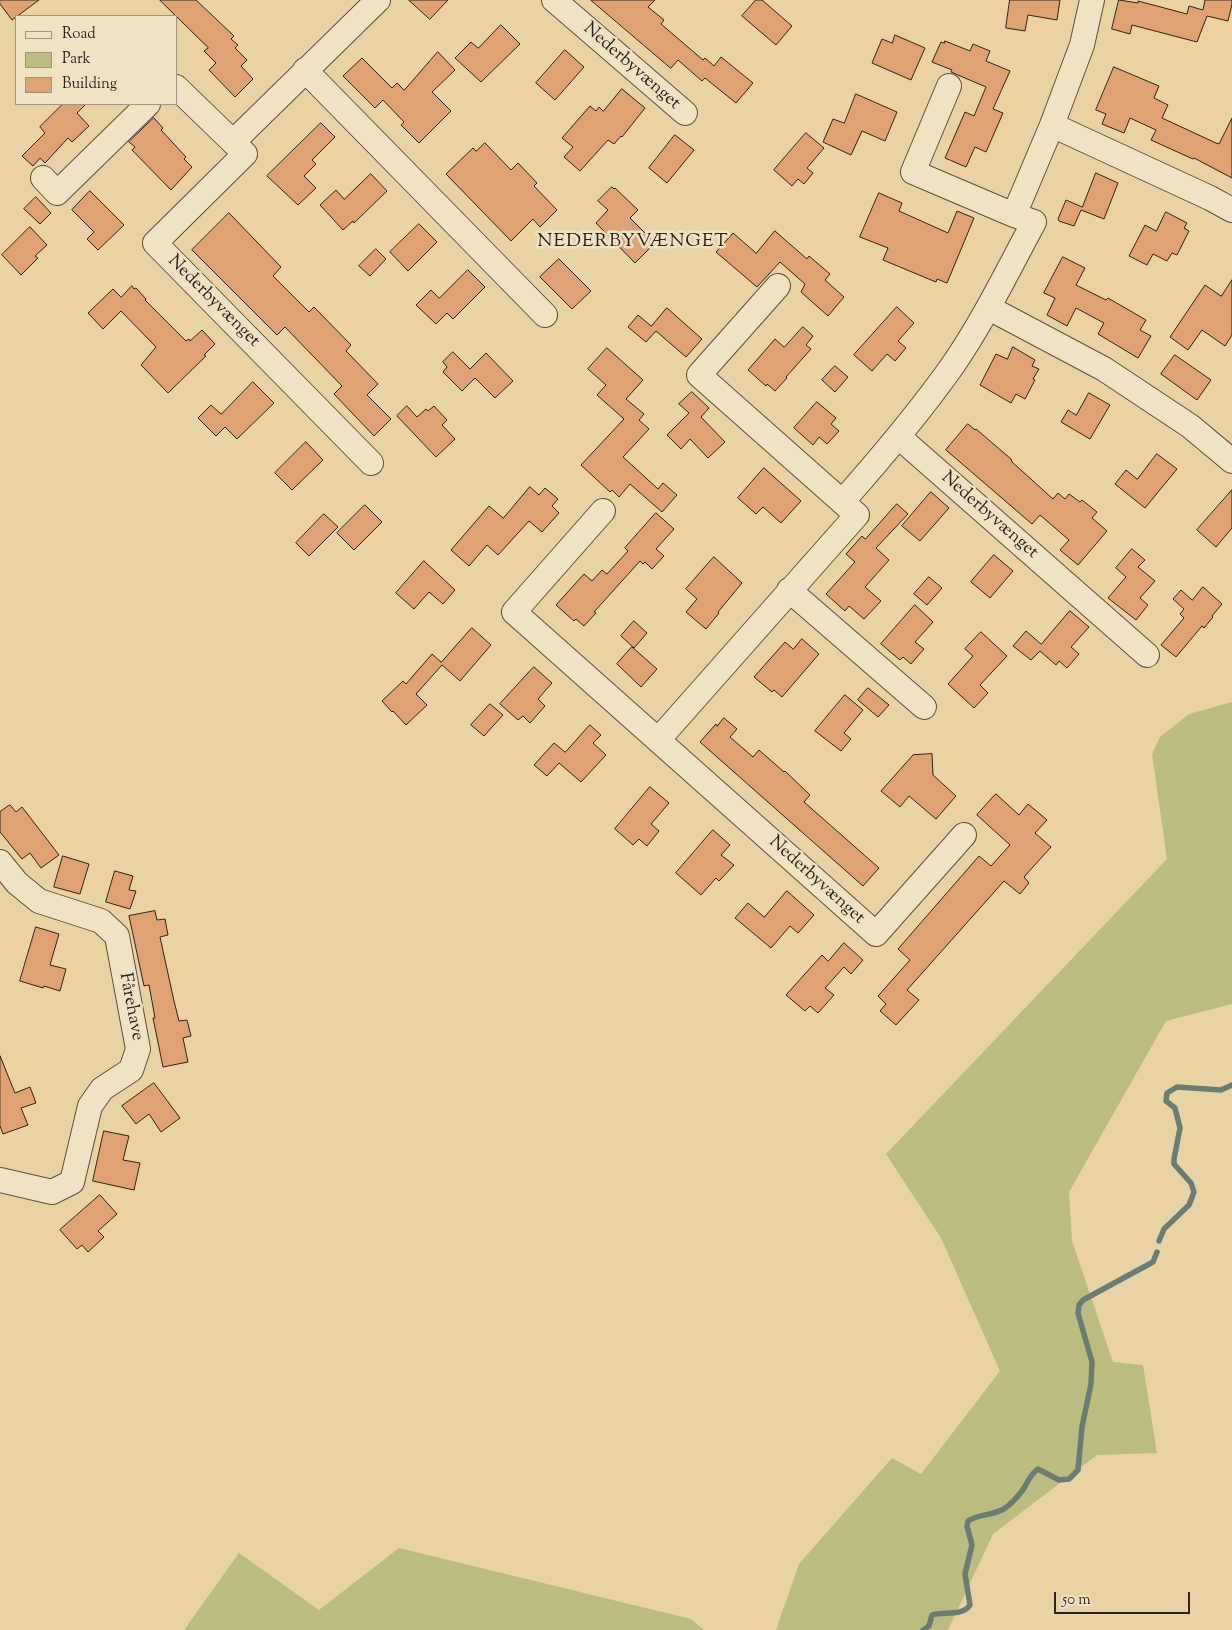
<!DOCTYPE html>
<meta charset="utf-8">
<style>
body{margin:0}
#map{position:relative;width:1232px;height:1630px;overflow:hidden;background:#e9d3a4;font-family:"Sorts Mill Goudy",serif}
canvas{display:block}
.legend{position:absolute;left:15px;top:15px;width:162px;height:90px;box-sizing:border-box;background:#f1e2c4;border:1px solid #a39680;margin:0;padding:6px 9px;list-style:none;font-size:15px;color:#2e231a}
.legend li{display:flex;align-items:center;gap:10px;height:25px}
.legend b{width:25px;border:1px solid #a39680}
.scale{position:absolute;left:1054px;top:1592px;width:136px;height:22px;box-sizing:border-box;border:2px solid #2e231a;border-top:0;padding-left:6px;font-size:15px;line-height:18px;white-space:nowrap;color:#2e231a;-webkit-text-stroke:4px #f1e2c4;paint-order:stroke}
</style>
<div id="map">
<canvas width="1232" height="1630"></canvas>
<ul class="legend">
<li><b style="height:6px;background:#f1e2c4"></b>Road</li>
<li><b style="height:14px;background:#bcbb82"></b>Park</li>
<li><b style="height:14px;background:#dea274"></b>Building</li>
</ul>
<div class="scale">50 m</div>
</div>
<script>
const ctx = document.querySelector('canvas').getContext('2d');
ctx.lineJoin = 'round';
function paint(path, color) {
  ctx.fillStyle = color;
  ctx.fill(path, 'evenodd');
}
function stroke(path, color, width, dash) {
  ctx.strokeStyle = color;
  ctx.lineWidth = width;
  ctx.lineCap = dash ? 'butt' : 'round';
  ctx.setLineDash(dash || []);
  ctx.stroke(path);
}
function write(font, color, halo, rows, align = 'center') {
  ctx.font = font + ' "Sorts Mill Goudy",serif';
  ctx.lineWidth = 5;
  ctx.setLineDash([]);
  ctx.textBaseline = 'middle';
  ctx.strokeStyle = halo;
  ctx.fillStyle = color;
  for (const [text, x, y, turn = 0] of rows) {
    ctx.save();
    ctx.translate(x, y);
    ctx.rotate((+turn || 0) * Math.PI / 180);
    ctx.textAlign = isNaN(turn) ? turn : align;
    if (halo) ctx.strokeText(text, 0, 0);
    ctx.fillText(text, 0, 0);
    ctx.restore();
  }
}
paint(new Path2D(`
 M1232,702V1004L1166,1021L1069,1192L1072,1241L1113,1362L1143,1365L1157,1453L1097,1455L993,1534L948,1630H776L799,1564L892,1458L921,1474L1000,1371L941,1238L886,1154L1167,859L1152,754L1160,737L1189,714Z
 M399,1548L691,1619L704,1630H184L239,1553L319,1610Z`), '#bcbb82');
stroke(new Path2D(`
 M1159,1241L1164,1229L1189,1205L1194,1192L1191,1183L1174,1164V1159L1180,1128L1175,1108L1166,1101L1167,1093L1177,1087L1221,1090L1232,1085
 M923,1630L929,1626L932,1615C944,1611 962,1617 970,1605L965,1574L972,1545L967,1526L968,1521C980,1513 997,1516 1008,1506C1013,1502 1018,1496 1022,1491C1028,1483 1029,1475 1038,1469L1059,1480L1069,1479L1078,1470L1082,1427L1091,1384L1092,1362L1078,1313L1079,1305L1083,1300L1153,1262L1157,1252`), '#6d7c70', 5.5);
const building = new Path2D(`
 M0,0H39L12,20L0,4Z
 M160,0H196L234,36L231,39L238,45L235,48L247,60L241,66L253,79L235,97L209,70L216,63L204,51L208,48Z
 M409,0H448L430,19Z
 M591,0H655L648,7L664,20L661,24L703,60L705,58L714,66L721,57L753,83L736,103L705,78L702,81L678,60L671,68Z
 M756,0H762L792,26L776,45L742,16Z
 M1010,0H1060L1057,20L1028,15L1025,31L1006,28Z
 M1119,0L1138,3V1L1187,14L1189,6L1203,10L1205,0H1232V4L1228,21L1207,16L1197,42L1132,25L1130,34L1112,29Z
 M501,25L520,44L481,82L455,58L471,42L478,48Z
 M895,35L925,48L911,80L872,63L882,39L892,43Z
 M945,41L970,51L973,44L990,51L986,61L1010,71L993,109L1003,113L986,152L975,147L966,167L945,158L965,112L974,116L986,87L951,72L952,70L932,62L941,42L944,43Z
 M565,50L584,67L555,100L536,83Z
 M438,52L455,70L432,92L451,111L419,143L401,125L404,122L383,100L375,108L343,76L362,58L392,88L397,83L404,90Z
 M1114,67L1159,86L1154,98L1168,105L1162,118L1216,143L1219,144L1232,118V178L1194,158L1193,159L1151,140L1156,130L1130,118L1124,133L1102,124L1106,114L1096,110Z
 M622,89L645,108L622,137L621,136L614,144L608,140L580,171L564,157L573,147L562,138L590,106L596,111L599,107L603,111Z
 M856,94L897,112L885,141L862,131L851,155L823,142L833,119L844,123Z
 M63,104H86L77,113L89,126L72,142L68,138L45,163L40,158L33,166L22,156L45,133L40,127Z
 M154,118L163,128L161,130L186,157L184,159L192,167L171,190L132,150L135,147L129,142Z
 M321,123L335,137L312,160L316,164L304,176L316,188L298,205L267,176Z
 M806,133L824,148L807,168L813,173L804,184L798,179L792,186L774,170Z
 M675,135L694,150L667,183L649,168Z
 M485,143L511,170L518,163L537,183L534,186L557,210L540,227L533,219L511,241L446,174L473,148L476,151Z
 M1096,173L1118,183L1104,219L1081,210L1074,226L1059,221L1058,219L1066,200L1082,207Z
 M371,174L387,191L354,223L353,221L343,230L320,205L336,190L344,199Z
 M612,187L614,189L615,188L638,210L630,218L655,243L635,263L596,223L608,210L598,201Z
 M90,191L124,225L98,250L87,239L94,232L72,210Z
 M879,193L902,203L899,211L948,233L957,211L974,218L947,283L937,279L936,282L883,260L888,248L860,237Z
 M36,197L51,213L40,224L24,209Z
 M1166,212L1187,223L1184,228L1189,231L1177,255L1172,253L1167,261L1153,254L1147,265L1129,256L1145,225L1156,231Z
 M229,213L281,267L273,276L309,312L314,307L351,345L346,351L378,384L367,395L391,419L374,436L334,394L342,386L285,327L277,335L192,250Z
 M419,224L437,242L408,271L390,252Z
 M30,227L47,245L35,256L38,258L21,275L2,255Z
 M775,231L807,259L809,256L830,274L825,280L844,297L828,316L801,292L805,284L780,262L757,287L716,252L733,233L756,253Z
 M376,249L386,259L370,276L359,266Z
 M1063,257L1085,268L1076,285L1106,300L1108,298L1146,320L1140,330L1151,336L1138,358L1098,334L1104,323L1076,308L1067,326L1047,315L1055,298L1044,293Z
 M559,259L591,291L572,309L540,277Z
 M468,270L485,287L453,319L447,313L436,324L416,305L431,290L439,298Z
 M1232,280V335L1225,346L1202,330L1188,350L1170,337L1205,285L1221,296Z
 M132,286L134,289L136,288L146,299L145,300L186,341L189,339L190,341L202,330L215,344L204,355L206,356L168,393L141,365L156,347L121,311L103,329L88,313L113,289L121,297Z
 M897,307L914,323L898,341L906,348L895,361L887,354L872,371L854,355Z
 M667,308L702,339L686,357L656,331L646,342L628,327L638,315L651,326Z
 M803,327L813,336L806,345L811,349L786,377L787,378L775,391L767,384L766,386L748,370L775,339L784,347Z
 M1013,347L1035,360L1032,366L1039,369L1033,379L1035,380L1025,399L1016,394L1011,403L980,385L996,354L1007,359Z
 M607,348L643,380L626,399L644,414L639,420L649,429L623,457L658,489L663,483L677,495L662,512L630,484L619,497L612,490L610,492L581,465L624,419L597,395L606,385L588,369Z
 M453,352L470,369L486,353L513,381L495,398L475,378L462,391L443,372L447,367L443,362Z
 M1175,355L1211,380L1197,400L1161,374Z
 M835,366L848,377L835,392L822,380Z
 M253,382L274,403L237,439L225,427L216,436L198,418L211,405L221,414Z
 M692,392L709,408L701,417L725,442L708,458L690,439L681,449L667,435L689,413L679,404Z
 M1089,393L1110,405L1090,439L1061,422L1068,410L1076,415Z
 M817,402L836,418L831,424L839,431L827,444L819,437L813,445L794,428Z
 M407,406L417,417L426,409L428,411L434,406L447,420L442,425L455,439L436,457L397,416Z
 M968,424L975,430L976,429L1011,459L1012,462L1053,499L1058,493L1065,499L1069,494L1080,502L1082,500L1097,512L1092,518L1107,531L1078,565L1060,550L1069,540L1040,515L1032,524L946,450Z
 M306,442L323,460L292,490L275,473Z
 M1157,454L1177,469L1145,508L1115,484L1126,470L1137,479Z
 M764,468L801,501L781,523L763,507L756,514L738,498Z
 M530,487L539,495L545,488L558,499L552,506L559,513L542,532L529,521L498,555L487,545L469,566L451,550L489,506L503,518Z
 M1232,490V528L1216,547L1197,530Z
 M931,492L949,508L920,541L902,526Z
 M897,504L908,514L876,548L889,560L865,587L881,601L864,619L849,606L845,611L826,594L855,562L846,554L862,536L865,539Z
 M365,505L382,522L354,550L337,533Z
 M656,513L674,529L656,549L664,556L652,569L645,562L643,564L640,561L594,612L596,613L584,626L576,619L574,621L556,605L584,574L592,581L602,570L607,574L628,551L625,548Z
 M324,514L338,527L309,556L296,543Z
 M1132,549L1145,560L1138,567L1155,581L1140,598L1148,605L1136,620L1108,598L1126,577L1116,568Z
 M994,555L1013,571L990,598L971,582Z
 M714,557L742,583L718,612L719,613L706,629L686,612L697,599L686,589Z
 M424,561L455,590L443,604L429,592L414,609L396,593Z
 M929,577L942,588L927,605L914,594Z
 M1203,587L1222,604L1212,616L1213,617L1204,628L1202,626L1176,657L1161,645L1184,618L1180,614L1184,609L1173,599L1181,590L1192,600Z
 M915,605L933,622L915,642L924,649L911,664L903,657L900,660L881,644Z
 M1070,611L1089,627L1071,647L1079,654L1067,668L1059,661L1056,665L1040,651L1031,660L1013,646L1026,631L1041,644Z
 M634,621L647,633L634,648L621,636Z
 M472,628L491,645L460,681L442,665L416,694L427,705L406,725L393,711L392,712L382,701L403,681L406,684L432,654L441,662Z
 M981,632L1007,656L980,685L988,693L974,708L948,684L973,656L965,649Z
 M802,639L819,654L782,697L774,690L772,692L754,677L785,642L793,649Z
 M632,647L657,669L641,687L617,664Z
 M534,667L552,683L538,699L545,706L530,723L523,716L518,720L500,704Z
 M868,688L889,705L878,717L858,700Z
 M845,695L863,710L844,733L851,739L841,751L815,731Z
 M490,704L503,715L484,736L471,725Z
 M724,718L737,729L730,737L753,757L759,750L784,772L785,771L810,795L804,802L879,868L863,886L700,742L716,724L717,726Z
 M590,725L601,735L593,743L606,755L581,782L559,763L547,776L534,765L554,743L565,752Z
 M932,754L933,775L956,796L936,819L909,796L900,807L881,791L913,755Z
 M650,787L669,803L651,824L659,831L647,846L639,839L633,845L615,829Z
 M996,794L1019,815L1028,804L1047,820L1035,833L1051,847L1024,877L1029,883L1020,894L1004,881L907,990L919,1000L896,1025L880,1011L886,1004L878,996L910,960L898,949L979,856L991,866L1010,845L977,815Z
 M10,805L16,812L22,807L59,855L41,868L30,853L22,859L0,832V812Z
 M713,830L730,845L721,855L734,865L719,881L716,878L701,895L676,873Z
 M63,856L89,864L80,894L54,887Z
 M115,871L133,876L129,890L136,891L130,909L106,902Z
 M787,891L814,915L798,933L790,926L771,948L735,918L748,903L764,917Z
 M155,911L157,920L165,919L168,935L160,937L174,1001L179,1021L187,1020L191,1036L183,1038L188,1062L163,1067L153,1018H155L149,985L144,986L129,916Z
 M36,927L59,934L50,965L66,969L60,991L44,986L43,988L20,981Z
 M844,943L863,960L851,974L844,967L825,988L834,995L818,1013L810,1006L805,1011L786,995L822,955L828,961Z
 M0,1056L15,1093L30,1087L36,1103L21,1108L28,1125L3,1134L0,1126Z
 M154,1083L180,1118L161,1132L149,1114L136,1124L122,1106Z
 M104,1131L129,1136L123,1160L140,1163L134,1190L93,1181Z
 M100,1195L117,1214L98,1231L104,1237L88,1252L82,1245L77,1249L60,1230Z`);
paint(building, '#dea274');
stroke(building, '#2e231a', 1);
const minor = new Path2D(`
 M554,0L685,113
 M305,70L545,315
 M949,86L913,172L1014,215
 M176,87L233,142L378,0
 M1052,125L1210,198L1232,210
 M233,142L245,154L155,243L371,463
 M43,178L57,193L148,104
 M989,308L1104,369L1190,426L1232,461
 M899,437L1147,655
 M842,502C881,458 919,413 953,365C984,320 1008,270 1034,222L1014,215L1052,125L1082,45L1092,0
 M603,511L514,612L876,934L964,835
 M789,590L924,707
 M658,740L857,515L699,375L778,286
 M0,862L17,883L39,901L101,921L117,936L138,1049L131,1070L102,1089L90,1106L72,1182L52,1192L0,1180`);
stroke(minor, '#5d4f3c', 26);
stroke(minor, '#f1e2c4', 24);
write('18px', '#2e231a', '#f1e2c4', [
 ["Nederbyvænget",631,67,41],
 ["Nederbyvænget",213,302,45],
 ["Nederbyvænget",989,516,41],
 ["Nederbyvænget",816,881,42],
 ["Fårehave",130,1007,79]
]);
ctx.letterSpacing = '1px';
write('19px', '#2e231a', '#f1e2c4', [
 ["NEDERBYVÆNGET",633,243]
]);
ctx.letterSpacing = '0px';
</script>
